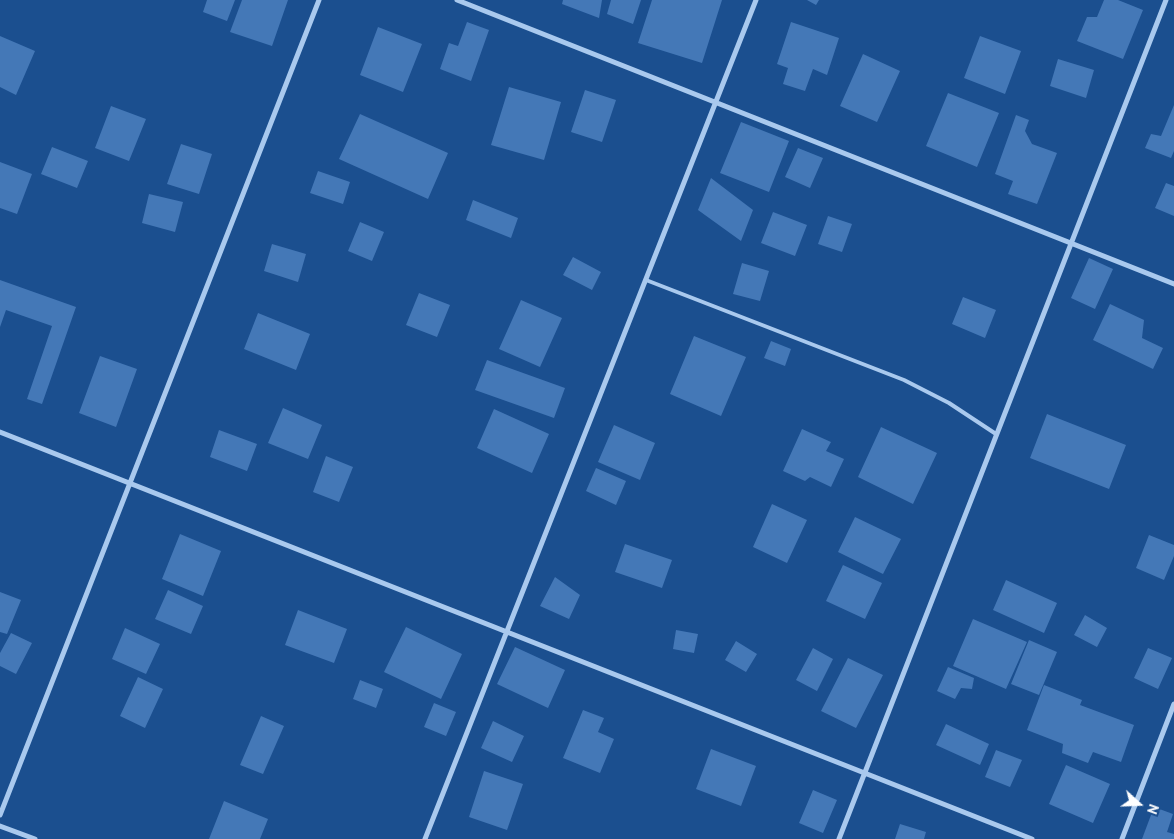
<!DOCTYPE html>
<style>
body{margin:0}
#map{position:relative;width:1174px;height:839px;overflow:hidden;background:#1b4f8f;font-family:"PT Sans",sans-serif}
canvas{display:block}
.north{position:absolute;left:1114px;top:779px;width:50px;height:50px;-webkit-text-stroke:4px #1b4f8f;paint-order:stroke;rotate:110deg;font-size:14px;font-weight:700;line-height:20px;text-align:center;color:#fff}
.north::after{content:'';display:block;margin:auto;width:18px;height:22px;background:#fff;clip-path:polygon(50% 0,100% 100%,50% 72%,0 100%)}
</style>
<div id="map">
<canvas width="1174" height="839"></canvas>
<div class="north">N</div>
</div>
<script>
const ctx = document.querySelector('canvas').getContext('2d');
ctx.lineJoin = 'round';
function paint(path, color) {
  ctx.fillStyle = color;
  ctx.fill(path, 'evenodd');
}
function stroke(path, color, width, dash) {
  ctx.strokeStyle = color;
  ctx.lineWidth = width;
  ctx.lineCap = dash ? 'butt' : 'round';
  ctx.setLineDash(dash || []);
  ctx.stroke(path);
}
paint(new Path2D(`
 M207,0H235L227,21L203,12Z
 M242,0H288L272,46L230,32Z
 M563,0H602L599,18L562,4Z
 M611,0H641L633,24L607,14Z
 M652,0H722L702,63L638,43Z
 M807,0H819L816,5Z
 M1104,0H1118L1143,10L1123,59L1077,41L1087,17H1097Z
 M467,22L489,30L471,81L440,69L449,43L458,46Z
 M791,22L839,38L827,75L813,69L805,91L783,84L788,68L777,64Z
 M378,27L422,44L403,92L360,75Z
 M0,36L35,51L16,95L0,87Z
 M980,36L1021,51L1005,94L964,78Z
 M863,54L900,71L877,122L840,106Z
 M1058,59L1094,70L1086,98L1050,86Z
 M509,87L561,102L544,160L491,145Z
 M585,90L616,100L602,142L571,132Z
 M948,93L999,113L977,167L926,146Z
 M1174,105V151L1171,158L1145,148L1151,134L1161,136Z
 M111,106L146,119L129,161L95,148Z
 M360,114L448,153L428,199L339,159Z
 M1016,115L1029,120L1025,131L1032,144L1057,153L1037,204L1008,194L1013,181L995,174Z
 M741,122L789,141L769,192L720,173Z
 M181,144L212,154L199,194L167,184Z
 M52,147L88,161L77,188L41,174Z
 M798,148L823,158L810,188L785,177Z
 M0,162L32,174L17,214L0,208Z
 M318,171L350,182L343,204L310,193Z
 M711,178L753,210L741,241L698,210Z
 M1166,183L1174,186V216L1155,208Z
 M149,194L183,202L175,232L142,223Z
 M473,200L518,218L511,238L466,220Z
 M773,212L807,225L795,256L761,243Z
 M828,216L852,224L842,252L818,244Z
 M360,222L384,232L372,261L348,251Z
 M272,244L306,254L298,282L264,271Z
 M573,257L601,272L592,290L563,275Z
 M1089,258L1113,269L1095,309L1071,298Z
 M742,263L769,271L760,301L733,294Z
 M0,280L76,307L42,404L27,399L52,326L6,310L0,327Z
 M419,293L450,305L437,337L406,325Z
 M963,297L996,310L985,338L952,324Z
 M521,300L562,318L540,367L499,349Z
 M1110,304L1144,320L1142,338L1163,348L1153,369L1093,340Z
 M258,313L310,334L296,370L244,349Z
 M694,336L746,357L721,416L670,394Z
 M771,341L791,349L785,366L764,358Z
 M100,356L137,369L116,427L79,413Z
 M487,360L565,388L554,418L475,390Z
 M283,408L322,425L308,459L268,443Z
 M494,409L549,434L532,473L477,448Z
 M1047,414L1126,445L1109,489L1030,458Z
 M614,425L655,443L640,480L598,462Z
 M881,427L937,453L913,504L858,477Z
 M802,429L831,442L826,451L844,459L831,487L810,477L805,481L783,471Z
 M219,430L257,444L247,471L210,457Z
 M326,456L353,467L339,502L313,492Z
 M596,468L626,481L616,505L586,491Z
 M772,504L807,520L787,563L753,547Z
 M855,517L901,539L883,574L838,552Z
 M180,534L221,551L203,596L162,579Z
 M1149,535L1174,545V556L1164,580L1136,568Z
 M625,544L672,560L662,588L615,572Z
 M843,565L882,583L865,619L826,601Z
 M555,577L580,595L569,619L540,606Z
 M1006,580L1057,603L1044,633L993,610Z
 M168,590L203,606L191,634L155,619Z
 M0,592L21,600L7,634L0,632Z
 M298,610L347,629L334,663L285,645Z
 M1085,615L1107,628L1097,647L1074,635Z
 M973,619L1027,642L1006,689L953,666Z
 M406,627L462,654L441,699L384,672Z
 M125,628L160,644L146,674L112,659Z
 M676,630L698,634L694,653L673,649Z
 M11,633L32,643L16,674L0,666V653Z
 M1029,640L1057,652L1039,695L1011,684Z
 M736,641L757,654L746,672L725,660Z
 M515,647L565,670L548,708L497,684Z
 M813,648L833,659L817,691L796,680Z
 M1148,648L1172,658L1158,689L1134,678Z
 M848,658L883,675L856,728L821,711Z
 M948,667L974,678L972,689L961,688L955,699L937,691Z
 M138,677L163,689L145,728L120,716Z
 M360,680L383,689L376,708L353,699Z
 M1044,685L1082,700L1080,705L1134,725L1121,762L1093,752L1088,763L1062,753L1063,744L1027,730Z
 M434,703L456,712L446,736L424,727Z
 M583,710L604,718L598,732L614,739L600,773L563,758Z
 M261,716L284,726L263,774L240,765Z
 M493,721L524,736L512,762L481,748Z
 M946,724L989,744L980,765L936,745Z
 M711,749L756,766L741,806L696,789Z
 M996,750L1022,760L1010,787L985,777Z
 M1066,765L1110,784L1093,823L1049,804Z
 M484,771L523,784L507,830L469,817Z
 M813,790L837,800L823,833L799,823Z
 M224,801L268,819L260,839H209Z
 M1154,807L1173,814L1167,832L1174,834V839H1142Z
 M900,824L926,832L924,839H895Z`), '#4478b7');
stroke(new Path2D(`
 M646,280L904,380L949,403L996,434`), '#a9c9ee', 4);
stroke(new Path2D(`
 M457,0L1174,284
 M0,432L1032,839
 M0,815L319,0
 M0,826L35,839
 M425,839L756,0
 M839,839L1166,0
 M1122,839L1174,704`), '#a9c9ee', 5);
</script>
